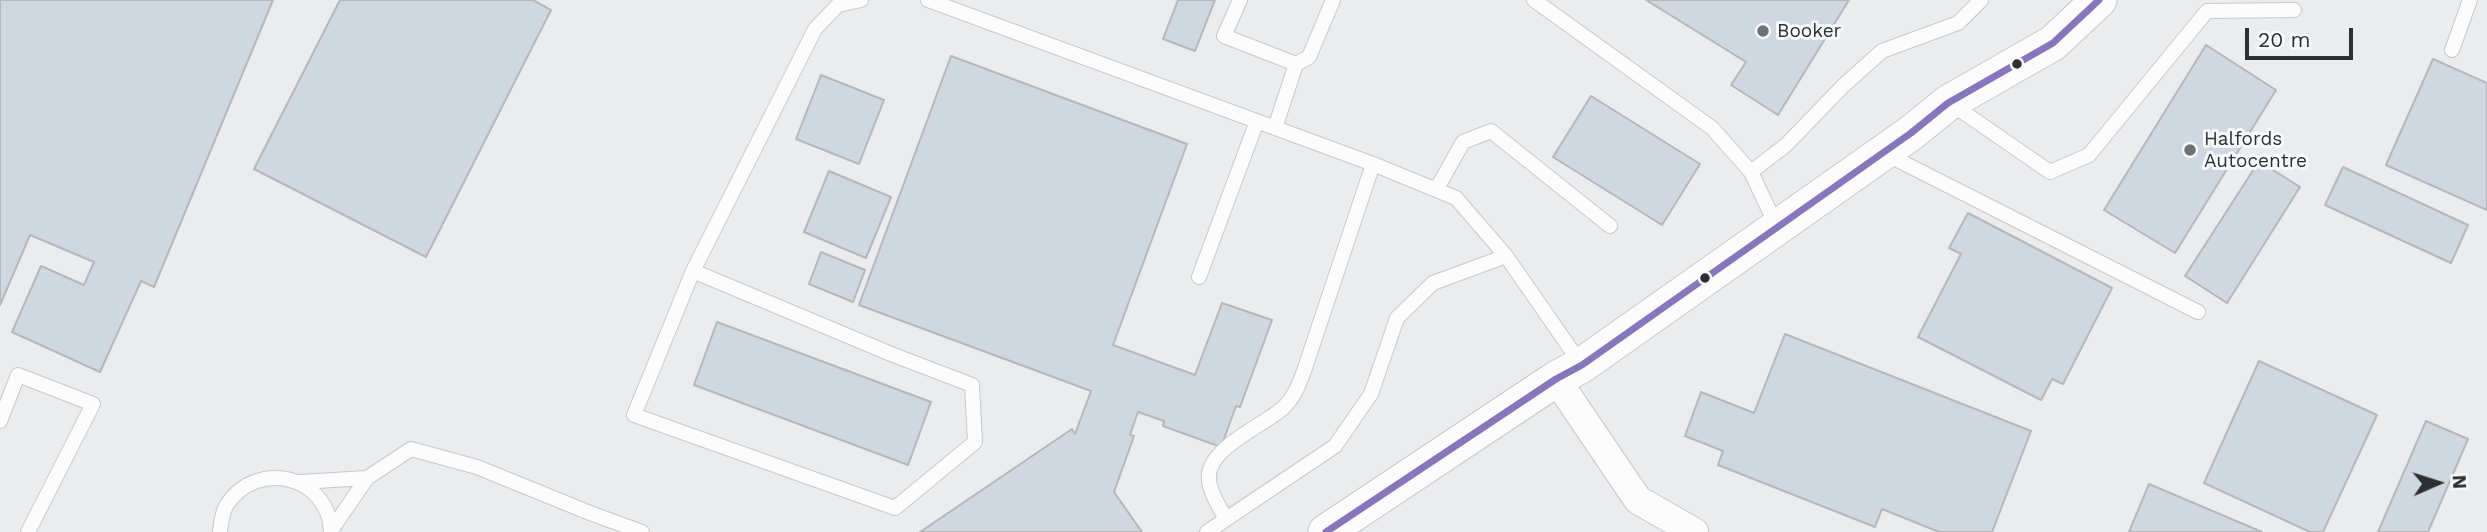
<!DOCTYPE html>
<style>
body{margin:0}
#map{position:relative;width:2487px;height:532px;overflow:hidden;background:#ebecee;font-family:"Work Sans",sans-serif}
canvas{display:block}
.north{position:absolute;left:2403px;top:448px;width:70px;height:70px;-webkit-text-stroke:5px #f7fafd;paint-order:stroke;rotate:87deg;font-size:19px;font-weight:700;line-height:28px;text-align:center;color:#2e2f30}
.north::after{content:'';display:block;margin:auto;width:24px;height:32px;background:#2e2f30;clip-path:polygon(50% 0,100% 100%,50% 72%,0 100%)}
.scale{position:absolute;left:2245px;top:28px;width:108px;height:32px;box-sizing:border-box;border:4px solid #2e2f30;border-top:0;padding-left:9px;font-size:21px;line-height:24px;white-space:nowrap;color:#2e2f30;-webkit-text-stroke:5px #f7fafd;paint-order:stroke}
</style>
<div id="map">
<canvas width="2487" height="532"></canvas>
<div class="north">N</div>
<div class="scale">20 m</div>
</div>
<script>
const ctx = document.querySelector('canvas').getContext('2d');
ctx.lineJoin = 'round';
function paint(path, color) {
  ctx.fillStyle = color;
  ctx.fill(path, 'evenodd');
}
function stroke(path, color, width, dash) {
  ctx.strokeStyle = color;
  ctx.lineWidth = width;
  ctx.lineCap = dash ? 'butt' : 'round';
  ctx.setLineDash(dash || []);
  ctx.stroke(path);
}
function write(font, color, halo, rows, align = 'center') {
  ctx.font = font + ' "Work Sans",sans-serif';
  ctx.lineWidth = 6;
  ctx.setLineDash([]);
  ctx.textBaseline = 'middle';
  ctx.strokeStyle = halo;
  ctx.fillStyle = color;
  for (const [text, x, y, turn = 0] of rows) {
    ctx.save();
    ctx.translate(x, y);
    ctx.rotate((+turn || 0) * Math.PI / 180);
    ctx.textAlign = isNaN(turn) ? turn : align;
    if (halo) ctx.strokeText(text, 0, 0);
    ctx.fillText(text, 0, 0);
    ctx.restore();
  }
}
const building = new Path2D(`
 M0,0H273L154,287L141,281L100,372L12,332L41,266L84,285L94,262L30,235L0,305Z
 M340,0H533L551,10L426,257L254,169Z
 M1178,0H1215L1195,51L1163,39Z
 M1646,0H1849L1778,115L1731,85L1746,62Z
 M2206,45L2276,90L2175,253L2104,210Z
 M951,56L1187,144L1113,345L1195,375L1222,303L1272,320L1240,407L1236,406L1221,447L1163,426L1164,421L1138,412L1130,435L1134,436L1114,492L1142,532H920L1072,429L1075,434L1091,391L859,305Z
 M2433,59L2487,83V210L2386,165Z
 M821,75L884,100L859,164L796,139Z
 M1591,96L1700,164L1662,225L1553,157Z
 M2259,161L2300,187L2227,303L2185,276Z
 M2343,167L2468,225L2451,263L2325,205Z
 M829,171L891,197L866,258L804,232Z
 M1968,213L2112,288L2063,384L2052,379L2041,400L1918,337L1961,254L1949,248Z
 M821,252L865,270L853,302L809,284Z
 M717,322L931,402L908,465L694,385Z
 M1785,334L2031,431L1992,532H1939L1882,509L1875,527L1718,465L1723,451L1685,436L1701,392L1754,413Z
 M2259,361L2377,415L2323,532H2310L2204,483Z
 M2426,421L2468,439L2428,532H2378Z
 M2149,484L2262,532H2129Z`);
paint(building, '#cfd7e0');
stroke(building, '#b6b7b8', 2);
const service = new Path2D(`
 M928,0L1373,164L1456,198L1506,256L1581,364
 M1240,0L1224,36L1296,64
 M1534,0L1712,128L1751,172
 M2452,50L2470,0
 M1950,103L2050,172L2089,155L2207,11L2294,10
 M1275,128L1296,64L1309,57L1333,0
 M1884,153L2198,312
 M1436,190L1463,142L1491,131L1610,226
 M1777,227L1751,172L1786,145L1843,86L1882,51L1958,23L1981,0
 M693,271L891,354L972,385L975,442L895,508L634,415L693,271L815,29L838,5L861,0
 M1199,277L1257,121
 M0,421L18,375L93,404L28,532
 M300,482L367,478
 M1226,519C1220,508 1210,493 1209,480C1205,449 1263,426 1283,408C1294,398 1299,384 1304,371L1373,164
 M332,529L367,478L411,449L477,467L590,513L642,532
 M220,532C221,524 222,513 226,506C256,458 329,475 331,532
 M1207,532L1335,446L1371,394L1397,318L1433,283L1506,256`);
const minor = new Path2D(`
 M1556,379L1638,500L1694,532`);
const tertiary = new Path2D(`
 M1326,532L1556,379L1582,365L1911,133L1948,103L2053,43L2099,0`);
stroke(service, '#c7c8c9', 16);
stroke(minor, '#c7c8c9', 30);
stroke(tertiary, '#c7c8c9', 37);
stroke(service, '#fcfcfc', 14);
stroke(minor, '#fcfcfc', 28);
stroke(tertiary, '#fcfcfc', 35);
stroke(new Path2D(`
 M1326,532L1556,379L1582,365L1911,133L1948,103L2053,43L2099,0`), '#8876bd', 7);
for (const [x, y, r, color] of [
 [1763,31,7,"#707172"],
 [2017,64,6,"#2e2f30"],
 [2190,150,7,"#707172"],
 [1705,278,6,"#2e2f30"]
]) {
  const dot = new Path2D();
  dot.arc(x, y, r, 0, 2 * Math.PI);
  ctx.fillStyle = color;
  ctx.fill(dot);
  stroke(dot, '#f7fafd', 2.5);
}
write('19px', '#2e2f30', '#f7fafd', [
 ["Booker",1777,31],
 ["Halfords",2204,139],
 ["Autocentre",2204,161]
], 'left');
</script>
